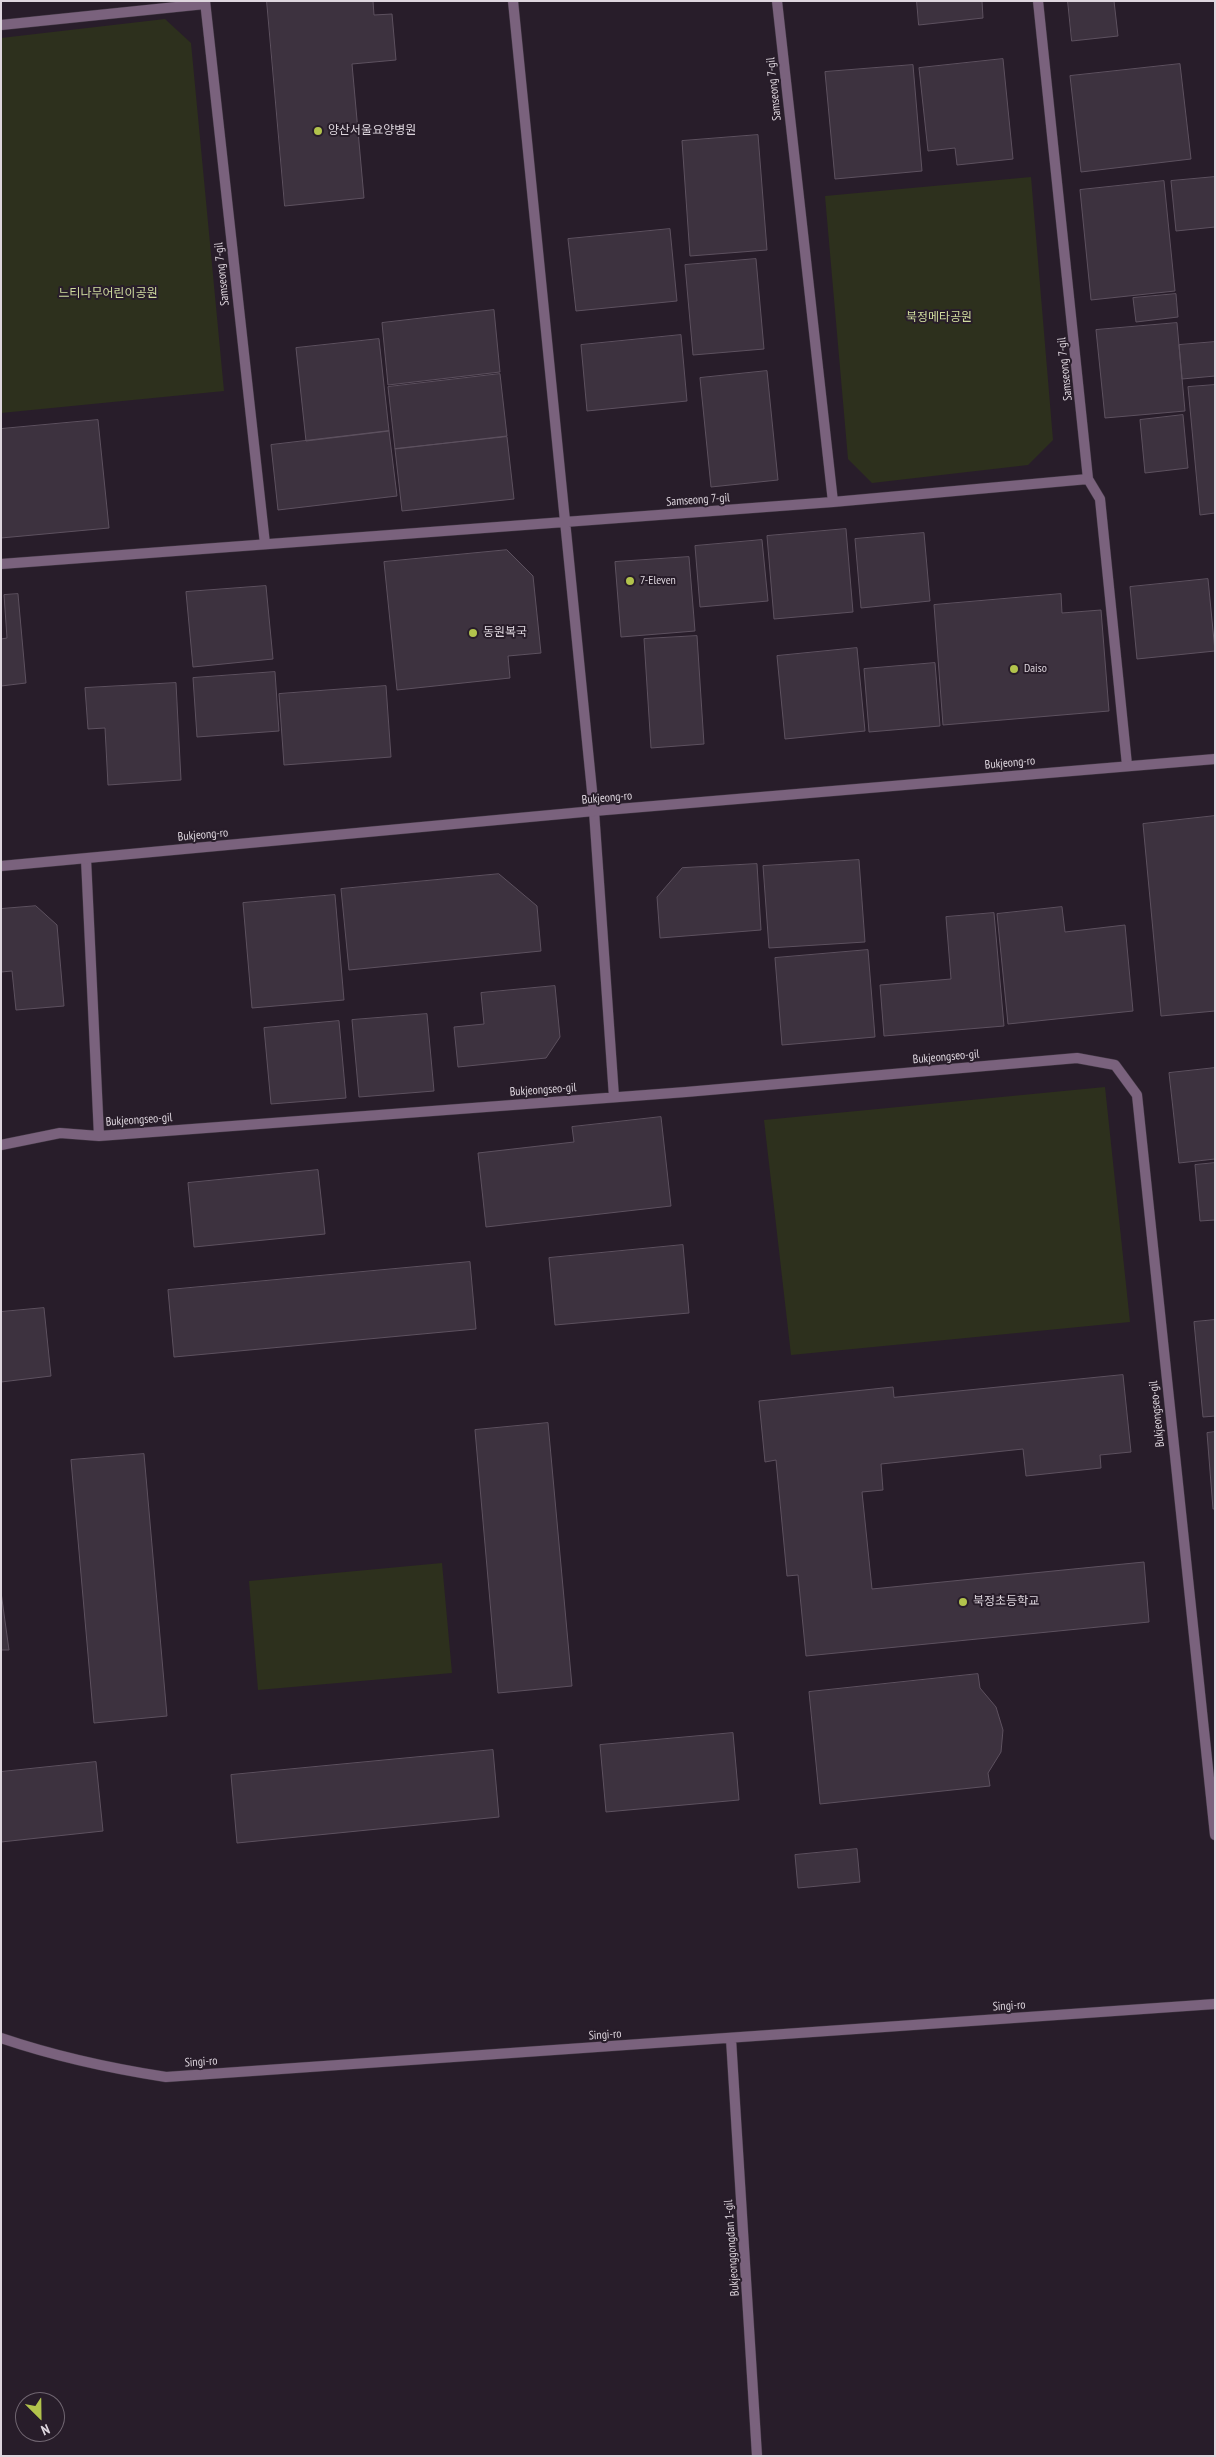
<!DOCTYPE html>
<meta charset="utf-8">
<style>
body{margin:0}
#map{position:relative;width:1216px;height:2457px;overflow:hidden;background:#281d2a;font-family:"PT Sans Narrow",sans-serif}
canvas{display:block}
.frame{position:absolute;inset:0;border:2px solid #ded6de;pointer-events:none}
.north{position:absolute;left:15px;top:2392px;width:50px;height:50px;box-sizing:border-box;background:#281d2a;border:1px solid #716772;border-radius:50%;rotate:157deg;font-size:14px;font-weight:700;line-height:20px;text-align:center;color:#ded6de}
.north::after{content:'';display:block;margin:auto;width:18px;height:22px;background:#b2c34c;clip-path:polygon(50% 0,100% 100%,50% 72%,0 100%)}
</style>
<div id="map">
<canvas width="1216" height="2457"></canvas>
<div class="frame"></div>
<div class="north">N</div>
</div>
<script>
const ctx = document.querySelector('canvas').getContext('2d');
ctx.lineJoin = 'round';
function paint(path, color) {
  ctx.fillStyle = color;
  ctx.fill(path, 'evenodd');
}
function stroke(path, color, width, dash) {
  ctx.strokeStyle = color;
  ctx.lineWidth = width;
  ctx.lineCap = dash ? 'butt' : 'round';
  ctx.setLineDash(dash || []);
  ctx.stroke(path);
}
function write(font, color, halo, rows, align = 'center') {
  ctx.font = font + ' "PT Sans Narrow","Noto Sans KR",sans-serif';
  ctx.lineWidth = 4;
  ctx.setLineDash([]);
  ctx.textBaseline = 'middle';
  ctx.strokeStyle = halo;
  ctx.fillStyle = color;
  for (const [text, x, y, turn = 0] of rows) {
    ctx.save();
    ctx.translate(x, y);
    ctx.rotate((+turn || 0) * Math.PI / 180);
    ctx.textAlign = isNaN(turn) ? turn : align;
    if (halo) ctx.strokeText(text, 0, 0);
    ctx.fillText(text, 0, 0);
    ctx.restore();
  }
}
paint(new Path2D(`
 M165,19L191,43L224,391L1,413V38Z
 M1031,177L1053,440L1028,465L872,483L848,459L825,196Z
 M1105,1087L1130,1322L791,1355L764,1120Z
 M442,1563L452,1673L258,1690L249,1581Z`), '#2d301d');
const building = new Path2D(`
 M267,1H373L374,15L392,14L396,60L352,64L364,198L285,206Z
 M917,1H982L983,18L919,25Z
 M1068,1H1114L1118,36L1072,41Z
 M1003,59L1013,159L957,165L955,148L928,151L919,68Z
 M1180,64L1191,159L1081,172L1070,76Z
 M913,65L922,171L835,179L825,72Z
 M758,135L767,250L690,256L682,141Z
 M1215,177V227L1176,231L1171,181Z
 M1164,181L1175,291L1091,300L1080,190Z
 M670,229L677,301L576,311L568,239Z
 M756,259L764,349L693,355L685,265Z
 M1176,294L1178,317L1136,322L1133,298Z
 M494,310L500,372L388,385L382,323Z
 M1177,323L1185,411L1105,418L1096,330Z
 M681,335L687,401L587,411L581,345Z
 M379,339L389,431L306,441L296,348Z
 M1215,342V376L1182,379L1179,345Z
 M767,371L778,480L711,487L700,378Z
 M500,374L507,436L395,449L388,387Z
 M1215,385V513L1200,515L1188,387Z
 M1183,415L1188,468L1145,473L1140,420Z
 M98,420L109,528L1,538V429Z
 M389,431L397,496L278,510L271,445Z
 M507,437L514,499L402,511L395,449Z
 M846,529L853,612L774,619L767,536Z
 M924,533L930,601L861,608L855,539Z
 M762,540L768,601L700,607L695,546Z
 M507,550L533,576L541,653L508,656L510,678L397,690L384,562Z
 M689,557L695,631L621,637L615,562Z
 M1208,579L1215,651L1137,659L1130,587Z
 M266,586L273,659L193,667L186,592Z
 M18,594L26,683L1,686V639L7,638L4,595Z
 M1061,594L1062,613L1101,610L1109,711L943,725L934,605Z
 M697,636L704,744L651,748L644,639Z
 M857,648L865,731L785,739L777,656Z
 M935,663L940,726L869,732L864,669Z
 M275,672L279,731L197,737L193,678Z
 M176,683L181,780L108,785L105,728L88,729L85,688Z
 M386,686L391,757L284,765L279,694Z
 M1215,816V1011L1161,1016L1143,824Z
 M859,860L865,942L769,948L763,866Z
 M757,864L761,930L660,938L657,897L682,868Z
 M499,874L537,906L541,951L349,970L341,889Z
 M335,895L344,1000L252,1008L243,903Z
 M36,906L57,925L64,1006L16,1010L12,971L1,972V909Z
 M1062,907L1065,932L1125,925L1133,1011L1008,1024L997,914Z
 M994,913L1004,1026L884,1036L880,985L951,979L946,917Z
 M868,950L875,1037L782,1045L775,958Z
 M555,986L560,1037L546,1058L458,1067L454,1027L484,1024L481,993Z
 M427,1014L434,1091L359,1097L352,1020Z
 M339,1021L346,1098L271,1104L264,1028Z
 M1215,1068V1159L1179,1163L1169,1073Z
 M661,1117L671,1206L486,1227L478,1153L574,1142L572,1127Z
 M1215,1163V1220L1200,1221L1195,1165Z
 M318,1170L325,1234L194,1247L188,1183Z
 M683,1245L689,1313L555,1325L549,1258Z
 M470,1262L476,1329L174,1357L168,1290Z
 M44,1308L51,1376L1,1382V1312Z
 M1215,1320V1416L1203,1417L1194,1322Z
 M1123,1375L1131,1452L1100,1455L1101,1468L1026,1476L1023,1449L881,1464L883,1490L862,1492L872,1589L1144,1562L1149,1622L806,1656L798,1575L787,1576L776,1460L765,1462L759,1401L893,1387L894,1397Z
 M548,1423L572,1686L498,1693L475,1430Z
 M1215,1432V1509H1213L1207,1433Z
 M144,1454L167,1716L94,1723L71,1460Z
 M1,1592L9,1650H1Z
 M978,1674L980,1688L996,1707L1003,1730L1001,1752L988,1773L990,1786L820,1804L809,1692Z
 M733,1733L739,1800L606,1812L600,1745Z
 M493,1750L499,1817L237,1843L231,1775Z
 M96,1762L103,1831L1,1842V1772Z
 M857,1849L860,1882L798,1888L795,1855Z`);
paint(building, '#3d323f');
stroke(building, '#5d515f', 1);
const minor = new Path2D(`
 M205,1L265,544
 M513,1L594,811L614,1097
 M777,1L833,502
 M1038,1L1088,479L1100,499L1127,765
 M1,25L205,4
 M1,564L833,502L1088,479
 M86,859L99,1136
 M1,1145L60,1133L99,1136L686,1092L1077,1058L1115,1065L1137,1095L1215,1835
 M1,2038C57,2057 108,2068 166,2077L1215,2004
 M731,2039L757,2456`);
const tertiary = new Path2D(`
 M1,866L594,811L1215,759`);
stroke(minor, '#413743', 11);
stroke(tertiary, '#413743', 11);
stroke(minor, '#7a627d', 10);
stroke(tertiary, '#7a627d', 10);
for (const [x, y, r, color] of [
 [318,131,5,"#b2c34c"],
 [630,581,5,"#b2c34c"],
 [473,633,5,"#b2c34c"],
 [1014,669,5,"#b2c34c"],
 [963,1602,5,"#b2c34c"]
]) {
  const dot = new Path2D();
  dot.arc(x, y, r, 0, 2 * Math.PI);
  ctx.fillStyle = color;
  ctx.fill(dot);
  stroke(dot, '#281d2a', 2);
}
write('12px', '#ded6de', '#281d2a', [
 ["Samseong 7-gil",774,89,-96],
 ["Samseong 7-gil",222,274,-96],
 ["Samseong 7-gil",1065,369,-96],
 ["Samseong 7-gil",698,500,-4],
 ["Bukjeong-ro",1010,763,-5],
 ["Bukjeong-ro",607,798,-5],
 ["Bukjeong-ro",203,835,-5],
 ["Bukjeongseo-gil",946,1057,-5],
 ["Bukjeongseo-gil",543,1090,-4],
 ["Bukjeongseo-gil",139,1120,-4],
 ["Bukjeongseo-gil",1157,1414,-96],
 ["Singi-ro",1009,2006,-4],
 ["Singi-ro",605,2035,-4],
 ["Singi-ro",201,2062,-4],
 ["Bukjeonggongdan 1-gil",732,2248,-94]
]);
write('12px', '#ded6de', '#281d2a', [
 ["양산서울요양병원",328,131],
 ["7-Eleven",640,581],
 ["동원복국",483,633],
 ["Daiso",1024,669],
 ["북정초등학교",973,1602]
], 'left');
write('12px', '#cfdb9e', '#281d2a', [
 ["느티나무어린이공원",108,294],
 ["북정메타공원",939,318]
]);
</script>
